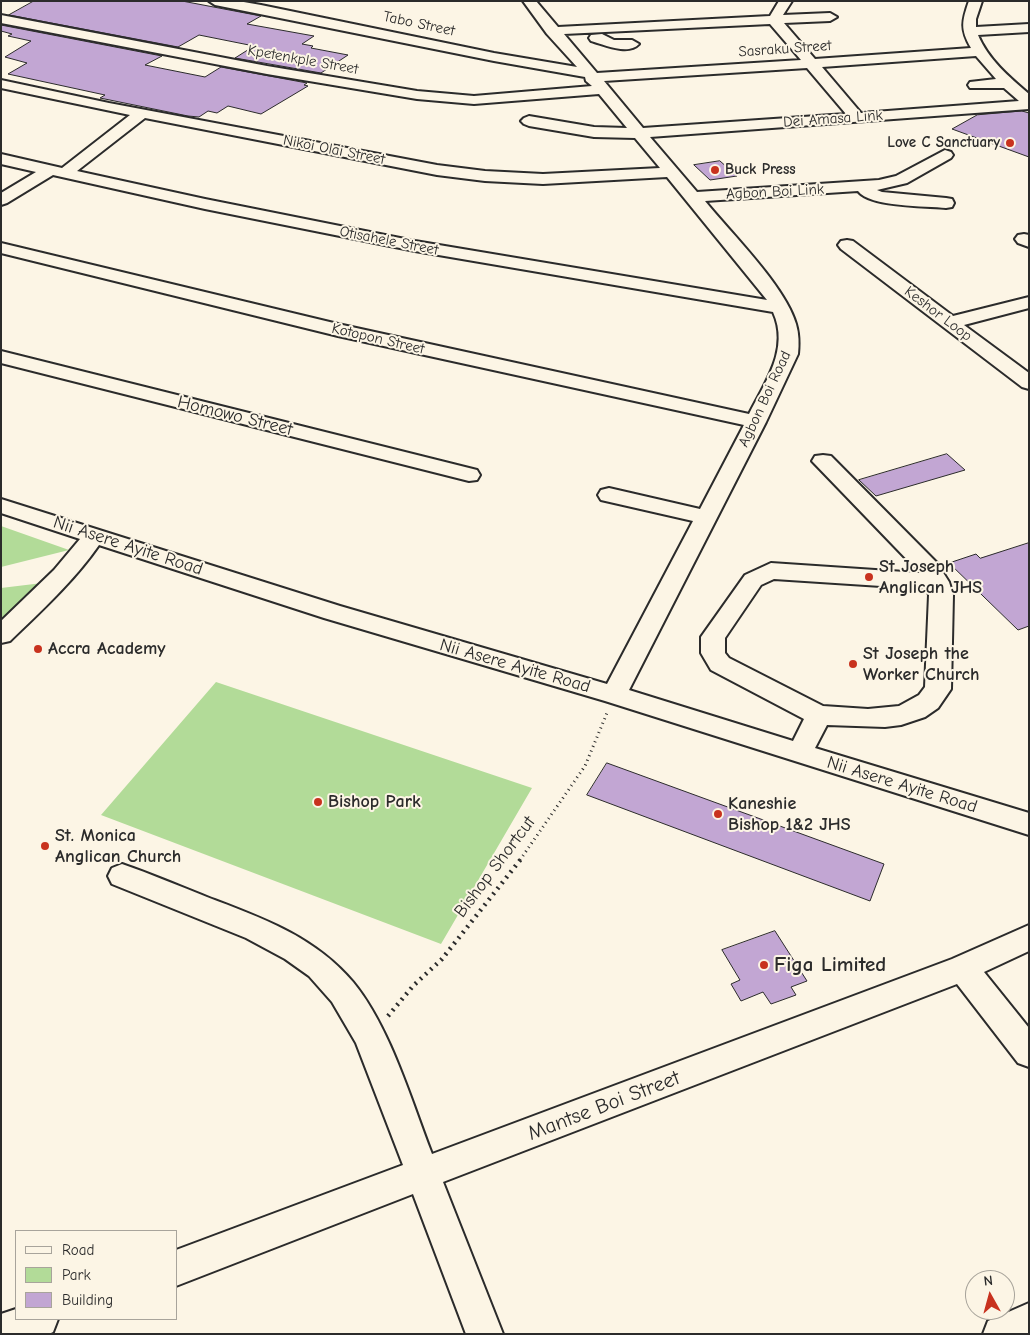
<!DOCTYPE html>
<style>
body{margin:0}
#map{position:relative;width:1030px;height:1335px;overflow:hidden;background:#fcf5e5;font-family:"Comic Neue",sans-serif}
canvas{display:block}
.frame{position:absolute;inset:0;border:2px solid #2b2b2b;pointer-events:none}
.legend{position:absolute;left:15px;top:1230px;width:162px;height:90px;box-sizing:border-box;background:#fcf5e5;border:1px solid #a8a49b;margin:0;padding:6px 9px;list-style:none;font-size:15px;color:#2b2b2b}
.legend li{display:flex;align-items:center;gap:10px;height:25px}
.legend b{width:25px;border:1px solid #a8a49b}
.north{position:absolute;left:965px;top:1270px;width:50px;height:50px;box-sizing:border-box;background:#fcf5e5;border:1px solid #a8a49b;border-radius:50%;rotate:353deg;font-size:14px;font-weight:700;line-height:20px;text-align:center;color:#2b2b2b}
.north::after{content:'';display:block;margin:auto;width:18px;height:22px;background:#c8321e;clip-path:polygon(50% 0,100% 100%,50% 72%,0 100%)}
</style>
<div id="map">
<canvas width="1030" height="1335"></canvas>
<div class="frame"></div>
<ul class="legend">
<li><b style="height:6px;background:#fcf5e5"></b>Road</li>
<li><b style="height:14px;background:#b2db98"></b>Park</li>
<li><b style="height:14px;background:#c2a6d3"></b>Building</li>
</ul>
<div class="north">N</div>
</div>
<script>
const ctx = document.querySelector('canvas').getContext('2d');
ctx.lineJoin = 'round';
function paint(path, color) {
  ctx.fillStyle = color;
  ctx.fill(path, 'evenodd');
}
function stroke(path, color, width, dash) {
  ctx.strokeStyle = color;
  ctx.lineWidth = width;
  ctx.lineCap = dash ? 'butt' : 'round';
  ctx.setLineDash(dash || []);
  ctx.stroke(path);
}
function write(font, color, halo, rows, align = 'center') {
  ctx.font = font + ' "Comic Neue",sans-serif';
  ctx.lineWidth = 4;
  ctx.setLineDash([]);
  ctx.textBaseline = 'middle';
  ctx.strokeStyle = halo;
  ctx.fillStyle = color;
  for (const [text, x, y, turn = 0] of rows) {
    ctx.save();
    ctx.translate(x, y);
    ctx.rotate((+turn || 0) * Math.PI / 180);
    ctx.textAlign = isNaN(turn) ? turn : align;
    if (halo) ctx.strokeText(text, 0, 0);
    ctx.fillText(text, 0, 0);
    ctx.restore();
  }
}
paint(new Path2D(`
 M1,526L69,550L1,567Z
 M59,581L1,632V588Z
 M216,682L532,788L441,944L101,815Z`), '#b2db98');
const building = new Path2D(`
 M34,1H182L261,16L247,24L314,36L302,44L313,46L311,48L348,55L321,73L235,58L254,46L199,35L178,47L9,15Z
 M1,25L162,56L145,65L205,77L221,67L307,83L304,85L308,86L261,114L228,106L217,113L208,111L199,117L188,116L100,98L105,95L8,74L27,63L5,57L31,41L8,36L12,34L1,31Z
 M1022,111L1029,113V157L952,129L977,115Z
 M720,161L737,176L710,180L694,165Z
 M947,454L965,470L876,496L859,480Z
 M1029,543V626L1018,630L949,563L976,554L980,558Z
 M607,763L884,864L870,901L587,795Z
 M775,931L807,981L791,987L796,995L771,1004L763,992L741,1001L731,984L740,980L722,950Z`);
paint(building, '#c2a6d3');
stroke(building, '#2b2b2b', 1);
const minor = new Path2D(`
 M209,1H238L261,5L494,53L577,67L547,34L523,1H536L558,27L770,16L779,1H792L783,15L830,13L837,17L830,21L784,23L815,59L971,48C960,29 962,21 969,1H982L976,19V27L1029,24V32L978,35C988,59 1009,77 1029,94V109L650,137L697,192L879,180L896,176L945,150L951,152L953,155L951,158L907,183L877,190L882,192L946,198L952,199L954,203L952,207L946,208C927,206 869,207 858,191L705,201C731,233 785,286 796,324C799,334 799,344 798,354L766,422L629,690L793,741L804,719L711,670L701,653V637L745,575L771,563L920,573L812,461L815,456L823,455L831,456L937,563L949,582L953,595L951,689L938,708L925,717L901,725L885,727L827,725L815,748L1029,813V835L605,701L324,618L99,545C74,581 41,611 10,641L1,643V621L54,570L80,539L1,513V499L340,606L607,684L693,521L601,500L598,495L601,490L609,488L700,509L744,425L338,336L1,253V243L338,324L749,414C765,382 790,349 773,312L415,251L205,209L53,175L7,203L1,205V193L36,172L1,164V154L62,168L130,115L1,88V80L109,103L437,165L485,171L543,174L660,168L635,138L594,137L529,126L524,124L521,121L524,118L529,116L594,127L627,128L599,94L474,104L417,99L267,74L1,23V15L267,66L417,91L474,96L592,86L586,81L585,77L494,61L215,5ZM770,24L801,60L597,73L564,34ZM976,56L996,79L970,82L968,85L970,88H1004L1019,101L861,113L822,67ZM807,68L846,114L643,128L604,81ZM145,118L437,175L485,181L543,184L667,177L767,300L415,241L205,199L77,171ZM774,579L927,589L929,595L925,687L919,695L899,706L868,709L823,706L729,658L725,653V638L761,585Z
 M602,34L614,40H632L639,44C628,56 603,44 591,41L589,38L591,35Z
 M1024,234L1029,235V247L1018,243L1015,239L1018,235Z
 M847,240L853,241L953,316L1029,297V308L964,325L1029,373V389L1022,387L841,249L838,245L841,241Z
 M1,351L477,470L480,475L477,480L469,481L1,363Z
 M122,864C151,874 179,886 207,897C262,918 314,936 353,982C390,1027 411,1100 432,1154L952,959L1029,925V951L984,972L1029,1028V1067L1018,1063L957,984L443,1182L503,1334H466L413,1194L176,1286V1250L403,1165L356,1043L332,1002L309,976L285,959L246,938L112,884L108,876L112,868Z
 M1029,1303V1334H983L988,1321Z
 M16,1309V1319H58L53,1332L49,1334H1V1314Z`);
stroke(minor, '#2b2b2b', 4);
stroke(new Path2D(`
 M520,860L585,766L607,713`), '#2b2b2b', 3, [1, 4]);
stroke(new Path2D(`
 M388,1016L413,986L442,959L521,859`), '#2b2b2b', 4.5, [2, 5]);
paint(minor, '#fcf5e5');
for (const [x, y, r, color] of [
 [1010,143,5,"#c8321e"],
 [715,170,5,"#c8321e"],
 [869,577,5,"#c8321e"],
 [38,649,5,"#c8321e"],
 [853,664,5,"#c8321e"],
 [318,802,5,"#c8321e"],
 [718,814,5,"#c8321e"],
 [45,846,5,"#c8321e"],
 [764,965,5,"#c8321e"]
]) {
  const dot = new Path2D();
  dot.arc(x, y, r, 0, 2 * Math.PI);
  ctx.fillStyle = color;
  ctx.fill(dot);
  stroke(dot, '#fcf5e5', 2);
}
write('15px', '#2b2b2b', '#fcf5e5', [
 ["Tabo Street",419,24,12],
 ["Sasraku Street",785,49,-4],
 ["Kpetenkple Street",303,60,10],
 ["Dei Amasa Link",833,119,-4],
 ["Nikoi Olai Street",334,150,11],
 ["Agbon Boi Link",775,192,-3],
 ["Otisahele Street",389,241,11],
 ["Keshor Loop",938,314,37],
 ["Kotopon Street",378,339,13],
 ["Agbon Boi Road",765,399,-65]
]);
write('bold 15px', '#2b2b2b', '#fcf5e5', [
 ["Love C Sanctuary",1000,143],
 ["Buck Press",725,170,"left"]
], 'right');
write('18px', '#2b2b2b', '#fcf5e5', [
 ["Homowo Street",235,416,14],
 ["Nii Asere Ayite Road",128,546,18],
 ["Nii Asere Ayite Road",515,666,16],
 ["Nii Asere Ayite Road",902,785,17],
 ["Bishop Shortcut",495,867,-53]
]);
write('bold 18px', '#2b2b2b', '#fcf5e5', [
 ["St Joseph",879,567],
 ["Anglican JHS",879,588],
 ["Accra Academy",48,649],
 ["St Joseph the",863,654],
 ["Worker Church",863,675],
 ["Bishop Park",328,802],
 ["Kaneshie",728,804],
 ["Bishop 1&2 JHS",728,825],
 ["St. Monica",55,836],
 ["Anglican Church",55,857]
], 'left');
write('bold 21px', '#2b2b2b', '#fcf5e5', [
 ["Figa Limited",774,965]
], 'left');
write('21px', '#2b2b2b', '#fcf5e5', [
 ["Mantse Boi Street",604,1106,-21]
]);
</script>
